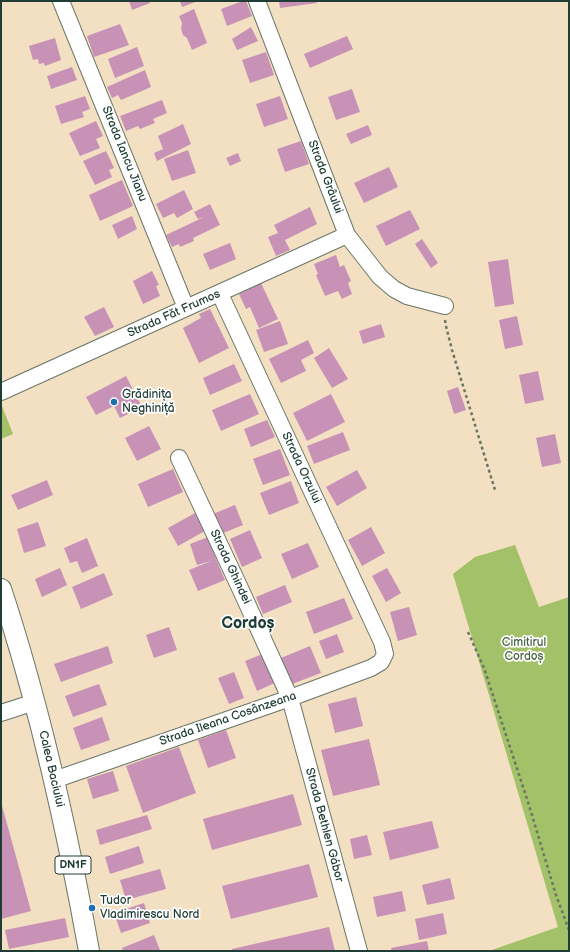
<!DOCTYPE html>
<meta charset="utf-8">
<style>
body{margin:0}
#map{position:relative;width:570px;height:952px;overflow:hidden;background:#f3dfc2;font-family:"Balsamiq Sans",sans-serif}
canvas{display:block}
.frame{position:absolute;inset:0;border:2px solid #1f3d34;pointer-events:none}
</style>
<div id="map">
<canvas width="570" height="952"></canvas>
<div class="frame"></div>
</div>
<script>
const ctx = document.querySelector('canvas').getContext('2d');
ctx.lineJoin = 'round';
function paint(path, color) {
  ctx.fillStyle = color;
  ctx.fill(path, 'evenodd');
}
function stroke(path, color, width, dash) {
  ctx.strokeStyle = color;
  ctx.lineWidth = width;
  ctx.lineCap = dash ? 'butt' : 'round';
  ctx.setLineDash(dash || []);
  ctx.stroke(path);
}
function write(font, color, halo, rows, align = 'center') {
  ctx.font = font + ' "Balsamiq Sans",sans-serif';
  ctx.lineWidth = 3.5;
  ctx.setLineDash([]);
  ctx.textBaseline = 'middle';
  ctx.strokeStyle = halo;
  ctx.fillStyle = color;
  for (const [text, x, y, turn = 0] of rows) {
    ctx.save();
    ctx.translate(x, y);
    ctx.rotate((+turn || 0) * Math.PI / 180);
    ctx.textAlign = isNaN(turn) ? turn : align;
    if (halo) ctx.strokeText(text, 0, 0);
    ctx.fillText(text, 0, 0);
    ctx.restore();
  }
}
paint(new Path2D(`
 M1,406H2L13,434L1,439Z
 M515,545L539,607L569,597V951H489L558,927L453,574L475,557Z`), '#a3c169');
paint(new Path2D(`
 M129,1H149L150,3L132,10Z
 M180,1H198L182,7Z
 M243,1H246L252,16L227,26L221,9Z
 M279,1H316L317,3L280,8Z
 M194,9L207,43L192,50L187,38L183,35L181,29L182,23L179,16Z
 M120,24L129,45L94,57L87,36Z
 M251,27L258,41L237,50L232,39Z
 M347,36L353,49L310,68L304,54Z
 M55,38L61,60L45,66L44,63L39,64L38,59L33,60L29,46Z
 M137,47L144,66L115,78L108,59Z
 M266,52L274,75L250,83L242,60Z
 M72,67L77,80L51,89L47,76Z
 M145,70L151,87L121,100L118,95L112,98L107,87Z
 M352,89L360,112L336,120L328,97Z
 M85,96L90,109L82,112L84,117L61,124L55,106Z
 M280,96L288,119L264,127L256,104Z
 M162,100L167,113L153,119L155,123L140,129L138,126L126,131L120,116Z
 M96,121L103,136L96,139L100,148L80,156L69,133Z
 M183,124L191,144L157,161L154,153L163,149L158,136Z
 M368,125L372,135L351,144L346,134Z
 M301,141L309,164L285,172L277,149Z
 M188,150L196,173L172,181L164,159Z
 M106,151L114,168L109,170L112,177L95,185L83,161Z
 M238,153L241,161L230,166L226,158Z
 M389,167L398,187L364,203L354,183Z
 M122,180L133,206L100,221L89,195Z
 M184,190L193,209L177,218L174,213L163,218L156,204Z
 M210,204L220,225L193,238L194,241L180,247L179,244L172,247L166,235L204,217L198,219L194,212Z
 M310,207L317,224L285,240L290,250L276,256L268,237L278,233L274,225Z
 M410,210L420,229L386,246L376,226Z
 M132,216L137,229L118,239L112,225Z
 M422,239L438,263L431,268L415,244Z
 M230,243L236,259L210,270L203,254Z
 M336,255L340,267L344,265L351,281L348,283L352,294L342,299L338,291L325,296L316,275L318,274L314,264Z
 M508,259L514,304L495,307L488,262Z
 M152,271L159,285L156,286L160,296L143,304L133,281Z
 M261,283L278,319L259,328L250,307L246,309L239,294Z
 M104,307L114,327L95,336L84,317Z
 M210,309L229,348L199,363L183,328L201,318L199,314Z
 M517,316L523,345L505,349L499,320Z
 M280,321L288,344L264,352L256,330Z
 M381,324L385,337L363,344L359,331Z
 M308,340L314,353L301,360L306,371L281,383L269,359Z
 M329,348L348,379L332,388L314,358Z
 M234,364L242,381L210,395L203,378Z
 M538,371L544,400L525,404L519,375Z
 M126,376L142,407L120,418L114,406L96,415L86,397Z
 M458,387L466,410L454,414L447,391Z
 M250,394L259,414L221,431L212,410Z
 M331,394L345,422L307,441L293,413Z
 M267,420L275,437L251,447L244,429Z
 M149,426L161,449L137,461L125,438Z
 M343,432L350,450L314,464L307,446Z
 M555,434L561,463L542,467L536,438Z
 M280,449L290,475L263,485L253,459Z
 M173,469L183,492L148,507L138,484Z
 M357,470L367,488L337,506L326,487Z
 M47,480L53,495L18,510L11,495Z
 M291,481L299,503L269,515L260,493Z
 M235,505L243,525L221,534L213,514Z
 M195,513L205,531L178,546L168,528Z
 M38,522L46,546L24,553L17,529Z
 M371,527L385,553L362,566L348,540Z
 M250,530L262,558L242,567L230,539Z
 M208,537L216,559L225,580L198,591L189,570L211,561L197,565L190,544Z
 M87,538L98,566L82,573L77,561L70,563L64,548Z
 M308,543L319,567L292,579L281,554Z
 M60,568L67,585L42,597L35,579Z
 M387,568L401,593L386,602L372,576Z
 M104,573L113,595L81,609L72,587Z
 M285,585L292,602L263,614L256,597Z
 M344,598L353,619L314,634L306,612Z
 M409,607L417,635L398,641L390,612Z
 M169,627L177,650L154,658L146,635Z
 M337,634L344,652L326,659L319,641Z
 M108,646L113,663L61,682L54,664Z
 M310,646L321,673L292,684L281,658Z
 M265,653L277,682L257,691L245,661Z
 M234,672L244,698L229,704L218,678Z
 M99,684L107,705L73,717L65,696Z
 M356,697L363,726L335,733L328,704Z
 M102,717L110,740L81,750L73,728Z
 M226,730L236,758L208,768L198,740Z
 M369,739L380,785L333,796L321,750Z
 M179,747L196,793L143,813L126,766Z
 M113,771L119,791L93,799L87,779Z
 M293,794L302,825L212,850L203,819Z
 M1,802L31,911L1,919Z
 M147,815L152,829L100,845L96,830Z
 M432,821L439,848L390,860L383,832Z
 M367,835L372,855L354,859L350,839Z
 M139,846L144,863L110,874L105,857Z
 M309,864L318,897L231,919L222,886Z
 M160,869L166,889L126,900L120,880Z
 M450,878L455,899L427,905L422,885Z
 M402,891L406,911L377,917L373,897Z
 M144,903L150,923L121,933L114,913Z
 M443,913L447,934L419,940L415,919Z
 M65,918L69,937L9,949L5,930Z
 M329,927L335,951H232V949Z
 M154,935L160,950L158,951H123L122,948Z
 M427,941L429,951H392L391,948Z`), '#c892b7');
const minor = new Path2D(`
 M61,1L186,308
 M257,1L347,235L380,277L394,289L407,296L445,306
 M1,392C116,339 232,288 347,235
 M179,458L239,586L290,698L359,951
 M1,713L35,702
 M54,780L290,698L371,668L381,662L385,654L382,642L220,294`);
const major = new Path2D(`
 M1,589C40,707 67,829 89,951`);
stroke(minor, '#697666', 18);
stroke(major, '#697666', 22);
stroke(new Path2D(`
 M445,320L446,326L452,350L495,490
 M468,632L484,668L528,802L556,895L569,930`), '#697666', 2.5, [3, 3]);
stroke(minor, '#fff', 16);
stroke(major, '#fff', 20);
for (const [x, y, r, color] of [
 [114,402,4,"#1f6fb2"],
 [92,908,4,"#1f6fb2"]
]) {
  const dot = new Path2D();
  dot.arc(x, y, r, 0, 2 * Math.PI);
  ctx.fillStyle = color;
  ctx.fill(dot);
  stroke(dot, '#fff', 1.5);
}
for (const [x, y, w] of [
 [73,865,36]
]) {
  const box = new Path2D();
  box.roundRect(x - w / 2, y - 9, w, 18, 3);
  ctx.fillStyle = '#fff';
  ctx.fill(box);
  stroke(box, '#1f3d34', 1);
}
write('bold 11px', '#1f3d34', null, [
 ["DN1F",73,865]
]);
write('12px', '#1f3d34', '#fff', [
 ["Strada Iancu Jianu",124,154,68],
 ["Strada Grâului",325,177,69],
 ["Strada Făt Frumos",174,314,-24],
 ["Strada Orzului",301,468,65],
 ["Strada Ghindei",230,567,65],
 ["Strada Ileana Cosânzeana",228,719,-19],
 ["Calea Baciului",51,769,77],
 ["Strada Bethlen Gábor",324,825,75]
]);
write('12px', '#1f3d34', '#fff', [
 ["Grădinița",122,395],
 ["Neghiniță",122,409],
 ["Tudor",100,901],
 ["Vladimirescu Nord",100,915]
], 'left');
write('12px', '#476544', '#fff', [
 ["Cimitirul",524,643],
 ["Cordoș",524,657]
]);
write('bold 16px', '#1f3d34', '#fff', [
 ["Cordoș",248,624]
]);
</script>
